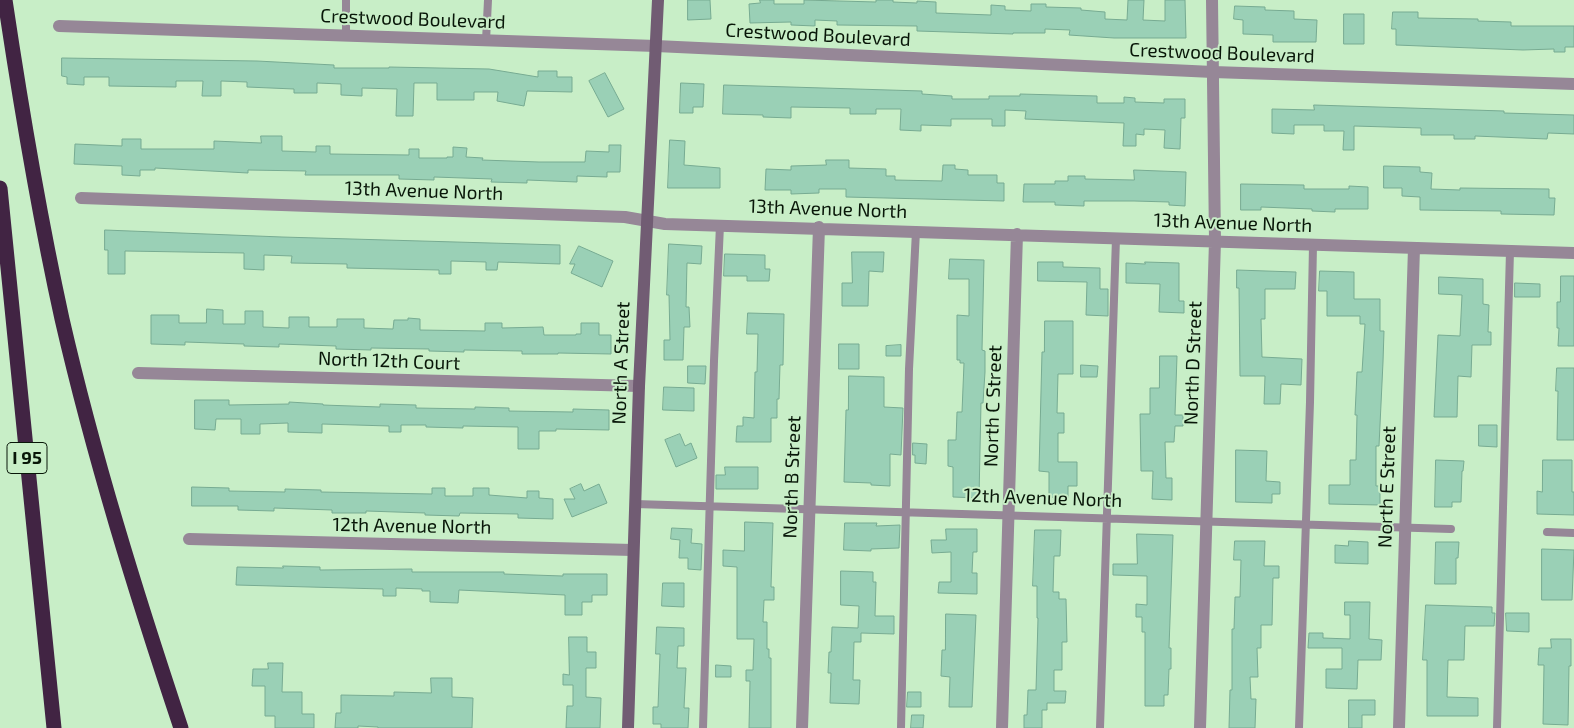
<!DOCTYPE html>
<style>
body{margin:0}
canvas{display:block;background:#c8eec7}
</style>
<canvas width="1574" height="728"></canvas>
<script>
const ctx = document.querySelector('canvas').getContext('2d');
ctx.lineJoin = 'round';
function paint(path, color) {
  ctx.fillStyle = color;
  ctx.fill(path, 'evenodd');
}
function stroke(path, color, width, dash) {
  ctx.strokeStyle = color;
  ctx.lineWidth = width;
  ctx.lineCap = dash ? 'butt' : 'round';
  ctx.setLineDash(dash || []);
  ctx.stroke(path);
}
function write(font, color, halo, rows, align = 'center') {
  ctx.font = font + ' "Exo 2",sans-serif';
  ctx.lineWidth = 4;
  ctx.setLineDash([]);
  ctx.textBaseline = 'middle';
  ctx.strokeStyle = halo;
  ctx.fillStyle = color;
  for (const [text, x, y, turn = 0] of rows) {
    ctx.save();
    ctx.translate(x, y);
    ctx.rotate((+turn || 0) * Math.PI / 180);
    ctx.textAlign = isNaN(turn) ? turn : align;
    if (halo) ctx.strokeText(text, 0, 0);
    ctx.fillText(text, 0, 0);
    ctx.restore();
  }
}
const building = new Path2D(`
 M688,0H710L711,19L688,20Z
 M760,0H774V4H804V0L876,2V0H893V2L917,3V1L936,2V13L991,15V5L1005,6V10L1031,11V4H1046V7L1081,8V10L1105,12V19L1127,20L1128,0H1144L1143,20L1165,21V0H1185L1186,38H1114L1069,35L1070,30L1045,29V33H1013V34L917,31V26L837,25V21L815,20V26L791,25V22L750,23L749,4L760,3Z
 M1235,6L1265,7V10L1294,11V19L1317,20L1316,42H1273V35L1243,34V20L1234,19Z
 M1393,12H1418V18L1478,19V21L1511,22V26H1574V47H1565V52H1554V49L1523,50L1396,45V29H1392Z
 M1344,14H1364V44H1344Z
 M62,58L257,61L334,65V68H389V67L489,69L538,77V71H557V77H572V92L527,91L524,106L497,101L498,92H474V100H437V83H414L413,116H396L397,89L362,88V96L341,95V84L317,83V93H294V89L247,87V82L221,81V96H202L203,81H176V87L109,86V77H84V85L67,84V77L62,76Z
 M605,73L624,109L608,117L589,81Z
 M681,83L704,84L703,107H693V113H680Z
 M724,85L922,91V94L952,96V99H989V96H1020V94L1097,96V103H1124V97L1135,98V102L1164,103V99H1185V118H1181L1180,149L1164,148L1165,130L1144,129V135L1136,134V146H1123L1124,123L1025,119L1026,111L1005,110V126H992V119H951V126L921,125V131L900,130L901,109H876V114H850V108L791,107V118L763,117V115L723,114Z
 M1314,105L1504,111V113L1574,115V134L1548,133L1547,139L1475,136V139H1454V135H1421V128L1354,126V150H1343L1344,131H1324V125H1294V134L1272,133V109L1314,110Z
 M261,136H282V151L316,152V146H330V154L409,155V149H419V158H447V157H453V147L467,148L466,157L483,158L482,160L539,162H585L586,151L609,152V145H621L620,172H607V177L577,176V182L527,180V183L491,182L492,179L434,177V180L399,179V175H305L306,171L248,170V173L155,168V170H140V176L122,175V166L74,164L75,144L122,146V139H141V149H214V141L261,143Z
 M670,140L685,141L684,165L720,168V188H668Z
 M826,160H849V168L886,169V176H895V180L942,181L943,165H955V169L968,170V175H997V183H1004V201L846,197V189H819V193L791,194V190H765L766,169L791,170V166L826,165Z
 M1384,166L1420,167V172L1432,173L1431,189L1460,190V188L1549,189V198H1555L1554,215L1501,214V211L1420,210V197L1402,196V188H1384Z
 M1134,170L1186,172L1185,206L1169,205V202L1134,201H1084V206L1055,205V202H1023L1024,184H1055V181H1068V176H1085V179L1134,180Z
 M1241,184L1304,185V189H1349V186L1368,187V209H1335V212L1312,211V209L1261,207V210H1241Z
 M105,230L282,237L560,245V264L498,262L497,270H486V262L451,261V274H439V270L347,268V264L291,263L292,256L264,255V270L244,269V253L125,251V274H108V250H105Z
 M669,244L702,246L701,264L687,263L686,307H689L690,327H684L683,360H664V340H670L669,295H667Z
 M579,246L613,261L602,287L571,273L575,264H570Z
 M852,252H884L883,272L869,271L868,306H842V283H852Z
 M725,254L765,255V269H770L769,281H747V276H724Z
 M950,259L984,260L982,350L985,351V372L983,403H981L979,498L953,497V467L948,466V440H956L957,412H962L964,363H960V360H957V315L969,316V279H949Z
 M1038,262H1063V267L1100,268V289H1108V316L1086,315L1087,282L1038,281Z
 M1145,262L1179,263V301H1184V313L1159,312L1160,284L1126,283V263L1145,264Z
 M1237,270L1296,272L1295,289H1265V319H1261L1262,357L1302,359L1301,385L1281,384L1280,404H1264L1265,376H1240L1239,288H1237Z
 M1320,271L1354,272V299H1380V331H1384L1383,362L1379,446H1376V486H1380V505L1329,504V485H1350V460H1356L1357,415H1355L1357,372H1362L1365,324H1360V316H1327V291H1319Z
 M1561,276H1574V346H1558L1559,328H1557V302H1560Z
 M1439,277L1483,279V304L1489,305L1488,332H1491V345H1472L1471,377L1458,376L1457,417H1434L1438,335L1460,336L1462,295L1439,294Z
 M1515,283L1540,284V297H1515Z
 M207,309L223,310V324H245V311H263V327L289,328V317H309V327H337V319H364V328L393,329L394,320H408V318L420,319V330L485,331V323H502V328L543,327L544,335H576V334H581V323H599V335H611V354L558,353V354H522V351L464,350V352L429,351V349L371,348V350L336,349V346L279,344V347L244,346V344L185,342V345L151,344V315H179V323H206Z
 M748,313L784,314L783,365H780L779,399H777V418H771V442H736L737,426H743V417L754,418L755,372H757L758,334H747Z
 M1045,321H1073V374H1058L1057,413H1064V433H1058V462H1077V486H1068V498L1049,497V472L1039,471L1042,352H1044Z
 M839,344H859V369H839Z
 M901,345V356H886V346Z
 M1160,356H1177L1175,415H1183V426H1175L1174,442H1165L1166,478H1172V500L1152,499L1153,471H1141L1140,414H1150V388H1159Z
 M1081,365L1098,366L1097,377H1081Z
 M688,366H706L705,384L688,383Z
 M1557,368H1574V440H1557L1558,391H1556Z
 M849,376L884,377V407L903,408L901,455L890,454V486L871,485V483L844,482L846,410H848Z
 M664,387L694,388V411L663,410Z
 M195,400H229V405L289,404V402L323,404V405L380,407V404L416,405V408L475,409V407L509,408V411L573,412V409L609,410V430L556,429V431H539V449H518V427L463,426V428L426,427V425H401V432H389V426L322,424V433L288,432V423L260,424V434H241V419H216L215,430L195,429Z
 M1479,425H1497V447L1479,446Z
 M680,434L685,446L691,443L697,458L676,467L665,440Z
 M913,443L927,444L926,464L915,463V455H913Z
 M1236,450L1267,451L1266,481L1280,482V494H1272V503L1236,502Z
 M1436,460L1464,461L1463,471H1462L1461,502H1452V507H1435Z
 M1543,460H1572V492H1574V515L1537,514V491L1542,492Z
 M725,467H758V489H716V475H725Z
 M581,484L584,491L599,484L607,503L572,517L564,499H575L570,489Z
 M192,487L229,488V491L285,492V489L321,490V492L432,494V488H445V496H473V488H489V495L527,498V491H539V498L553,499V519L518,518V514L460,513L459,516L425,515V513L366,511V513H332V510L274,508V511L238,510V506H192Z
 M745,522L773,523L771,587H774V600H764L763,622H767V649H769V658H771V728H749L750,681H746V670H753L754,639H737V567L723,566V550L744,551Z
 M845,523H877L876,526L900,525L899,548L871,549V551L844,550Z
 M672,528L692,529L691,543L702,544L701,570L688,569V558H679L680,540L671,539Z
 M946,529H977V552H973L972,573H977V594L938,593L939,582H951V552L932,553L931,540H946Z
 M1035,530H1061L1060,556H1054L1053,592H1059V599H1066L1067,642H1062V670H1054V691H1066L1065,703H1047V710H1042V728H1024V715H1027L1028,690H1036L1038,618H1037V586H1033Z
 M1137,534L1173,535L1169,648H1171V669H1169L1168,695H1164V706H1145V632H1142V617H1136V604L1147,605V576L1113,575V564H1137Z
 M1235,541H1265L1264,566H1279V578H1273L1272,625H1261V648H1257L1258,677H1250L1251,699H1256L1255,728H1229L1230,690H1232V629H1234L1235,597H1240L1241,560H1234Z
 M1349,541L1368,542V564L1335,563V545L1348,546Z
 M1436,542H1459L1458,558H1456V584H1435Z
 M1542,549L1574,550L1572,600H1542Z
 M283,566L320,567V570L412,569V572H504V574L563,576V574H607V595H592V602H582V615H565V595L459,590L458,603L430,602V591H422V589L396,588V596H383V589L236,585L237,567L283,568Z
 M841,571L873,572V582H876L875,616H894V634L861,633V642H854L853,680H860L859,704L830,703L831,673H828L829,652H831L832,627L858,628L859,606L841,605Z
 M663,583H684V607L662,606Z
 M1345,602H1370L1369,639L1382,640L1381,660H1358L1357,689L1326,688V669H1342V648H1308L1309,633H1323V638L1350,639V615H1345Z
 M1426,605L1492,607V613H1495L1494,626H1465L1464,660H1448L1447,697L1478,698V716H1427V660H1423Z
 M1506,613H1529V632L1507,631Z
 M946,614L976,615L972,707H949L950,677L941,676L942,650H945Z
 M657,627L684,628V646H678L677,668H686L684,708H689L688,728H661V724H653V707H658L660,654H656Z
 M569,637H587V652H596V668H586V697L601,698L600,728H566L567,706H573V685H563V674L569,675Z
 M1551,639H1571V666H1569L1568,725L1543,724L1544,665H1538L1539,648H1551Z
 M268,663H283L282,692H302V714H314V728H275V716H265V686H252L253,669H268Z
 M716,665L731,666V677H716Z
 M431,678H452V697L473,698L472,728H378V727L358,726V728H335L336,713H341V695L394,696V692L431,693Z
 M908,692H921V707H907Z
 M1349,700H1375V715H1362V728H1349Z
 M912,715H924L923,728H911Z`);
paint(building, '#9ad0b6');
stroke(building, '#77ab92', 1);
stroke(new Path2D(`
 M346,36V0
 M486,41L488,0
 M635,504L1451,529
 M1547,532L1574,533
 M703,728L714,361L720,225
 M901,728L909,369L916,231
 M1100,728L1116,238
 M1299,728L1310,402L1313,245
 M1497,728L1510,251`), '#968797', 8);
stroke(new Path2D(`
 M59,26L656,46L1213,72L1574,84
 M81,198L625,217L665,224L1574,253
 M138,373L639,386
 M189,539L633,550
 M802,728L819,227
 M1002,728L1017,234
 M1200,728L1215,241L1212,0
 M1399,728L1414,248`), '#968797', 12);
stroke(new Path2D(`
 M628,728L639,386L658,0`), '#715c73', 12);
stroke(new Path2D(`
 M5,0C21,107 39,214 62,319C94,458 136,593 181,728
 M0,188L54,728`), '#412443', 15);
for (const [x, y, w] of [
 [27,458,40]
]) {
  const box = new Path2D();
  box.roundRect(x - w / 2, y - 15.5, w, 31, 4);
  ctx.fillStyle = '#c8eec7';
  ctx.fill(box);
  stroke(box, '#081608', 1);
}
write('bold 18px', '#081608', null, [
 ["I 95",27,458]
]);
write('19px', '#081608', '#c8eec7', [
 ["Crestwood Boulevard",413,19,2],
 ["Crestwood Boulevard",818,35,3],
 ["Crestwood Boulevard",1222,53,2],
 ["13th Avenue North",424,191,2],
 ["13th Avenue North",828,209,2],
 ["13th Avenue North",1233,223,2],
 ["North 12th Court",389,361,2],
 ["North A Street",621,363,-88],
 ["North D Street",1193,363,-88],
 ["North C Street",993,406,-88],
 ["North B Street",792,477,-88],
 ["North E Street",1387,487,-88],
 ["12th Avenue North",1043,498,2],
 ["12th Avenue North",412,526,1]
]);
</script>
